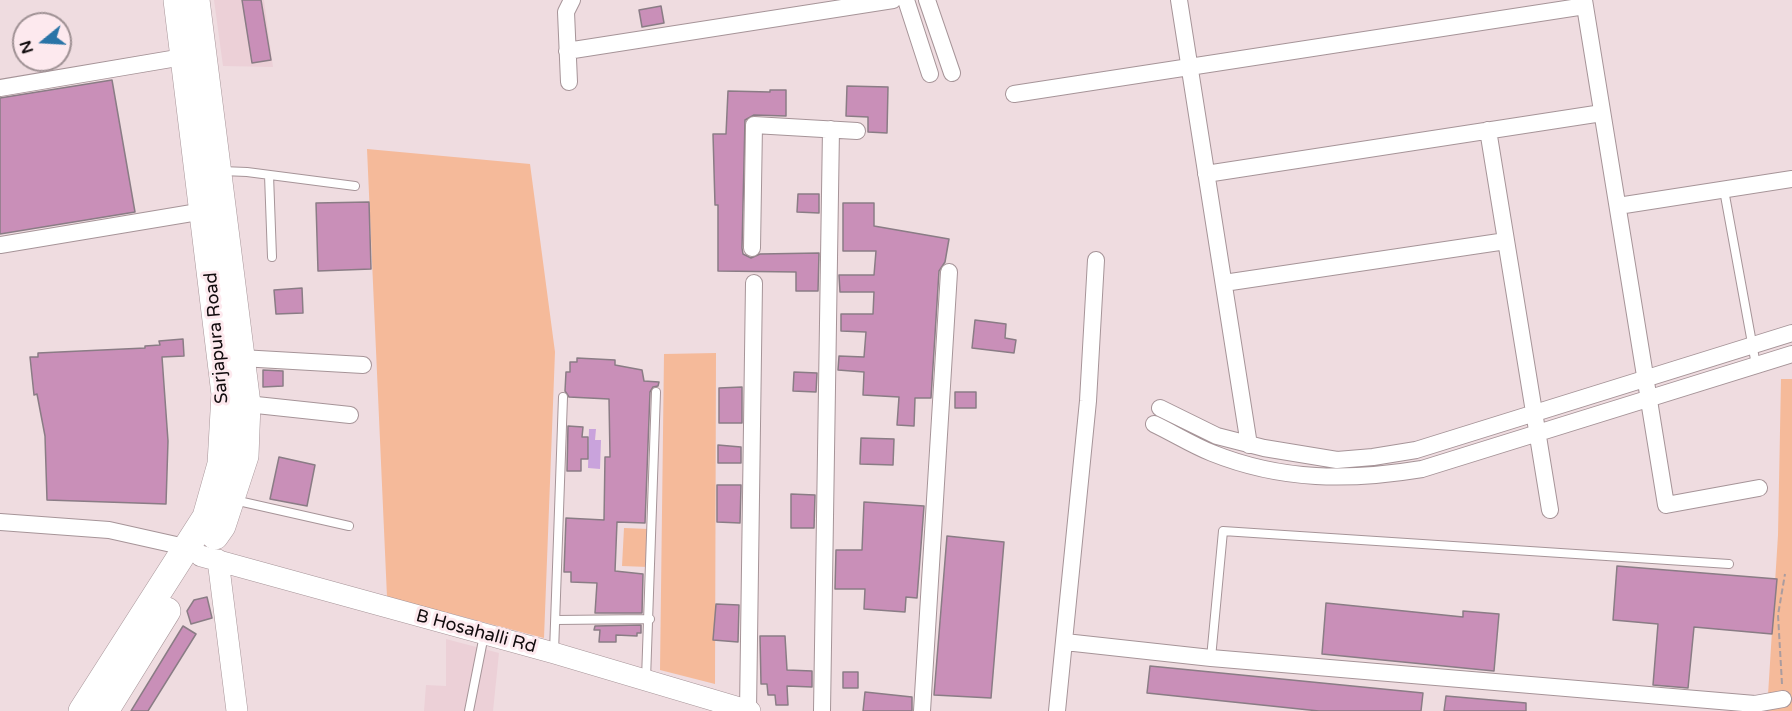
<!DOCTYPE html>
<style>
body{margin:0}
#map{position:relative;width:1792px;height:711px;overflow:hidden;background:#efdce0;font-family:"Varela Round",sans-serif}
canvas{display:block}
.north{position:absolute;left:12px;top:12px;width:60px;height:60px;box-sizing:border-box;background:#fde9ee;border:2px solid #9f9194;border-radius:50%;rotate:252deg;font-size:16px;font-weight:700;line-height:24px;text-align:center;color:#120c0e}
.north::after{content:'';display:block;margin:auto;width:21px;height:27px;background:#2a74a7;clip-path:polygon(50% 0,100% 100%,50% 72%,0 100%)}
</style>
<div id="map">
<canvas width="1792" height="711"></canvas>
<div class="north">N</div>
</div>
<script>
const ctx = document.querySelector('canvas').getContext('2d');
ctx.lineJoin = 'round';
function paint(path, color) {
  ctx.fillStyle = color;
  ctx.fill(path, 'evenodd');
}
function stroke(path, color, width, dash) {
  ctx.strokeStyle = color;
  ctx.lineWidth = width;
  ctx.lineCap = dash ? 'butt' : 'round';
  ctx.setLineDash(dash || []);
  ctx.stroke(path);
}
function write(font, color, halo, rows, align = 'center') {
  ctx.font = font + ' "Varela Round",sans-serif';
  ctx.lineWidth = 6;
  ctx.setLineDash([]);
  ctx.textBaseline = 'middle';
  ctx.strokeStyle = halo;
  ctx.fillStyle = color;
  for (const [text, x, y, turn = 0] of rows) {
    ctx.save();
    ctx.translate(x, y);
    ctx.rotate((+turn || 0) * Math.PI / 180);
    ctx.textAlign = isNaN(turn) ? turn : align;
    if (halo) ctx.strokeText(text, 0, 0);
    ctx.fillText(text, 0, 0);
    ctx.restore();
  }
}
paint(new Path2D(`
 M214,0H264L273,67L223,66Z
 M446,639L499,653L493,711H424L426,685L446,686Z`), '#ecd0d7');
paint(new Path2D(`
 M367,149L530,164L555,352L544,638L387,597Z
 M716,353L715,684L660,670L664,354Z
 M1781,379H1792V711H1767L1778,535Z
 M624,528L649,529L648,567L622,566Z`), '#f5ba9a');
paint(new Path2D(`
 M589,429H596L595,440H601L600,469L588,468Z`), '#c9a3dc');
const building = new Path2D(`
 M242,0H261L271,60L252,63Z
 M661,6L664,23L642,27L639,10Z
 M112,80L135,212L0,234V98Z
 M847,86L888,87L887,133L868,132V117L846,116Z
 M770,90H786V116L754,115L745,120L742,248L743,254L751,258L760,254L819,253L818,291H796V272L718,271V205H715L713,134H726L728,91L770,92Z
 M798,194H819V213L797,212Z
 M369,202L371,269L318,271L316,203Z
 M843,203H874V226L949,239L945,262L939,271L931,398H915L914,426L897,425L899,397L863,395L864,372L838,370L839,356L864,357L866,332L841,331V314H873L874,292H840L839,275H874L876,251H843Z
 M302,288L303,313L276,314L274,290Z
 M975,320L1006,324L1005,338L1016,340L1014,353L972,348Z
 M183,339L184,356L162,357L168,441L166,504L47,500L45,436L37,394L34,395L30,357H38V353L145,348V346L160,345L159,341Z
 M577,358L615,360V365L642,370L644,381L659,382L658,386L653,387L650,392L645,523L617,522L615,571L643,574L642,613H595L597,583L571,582V572H564L566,518L604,520L605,457H610L609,399L569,397L565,391L566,372H570V362H577Z
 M263,370L283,371V386L263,387Z
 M794,372L817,373L816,392L793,391Z
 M742,387V423H719V388Z
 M955,392H976V408H955Z
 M568,426L583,427L582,437H588V459H581V471H567Z
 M861,438L894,439L893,465L860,464Z
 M718,445L741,447V463H718Z
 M279,457L315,465L307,506L270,499Z
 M717,485H741L740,523L717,522Z
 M791,494L815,495L814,528H791Z
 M864,502L924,506L917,598L906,597L905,612L864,609L865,589H835L836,550H862Z
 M947,536L1004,542L991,698L934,695Z
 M1617,566L1777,579L1772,634L1694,627L1688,688L1653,685L1658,624L1613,620Z
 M207,597L212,618L191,624L187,611L194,600Z
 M1326,603L1463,617V611L1499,614L1494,671L1322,654Z
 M716,604L739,605L738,642L713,640Z
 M641,625V633H637V636L616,635V642H599L600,630H594L595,626Z
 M183,626L196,634L148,711H131Z
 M760,636H785L787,670L812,671V687L787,686L788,705H776L775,695H768L767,684H761Z
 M1150,666L1423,693L1421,711H1319L1147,693Z
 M843,672H858V688H843Z
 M865,692L912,697V711H863Z
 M1446,696L1526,703V711H1444Z`);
paint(building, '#c98fb8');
stroke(building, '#8a7c85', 1.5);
const service = new Path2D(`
 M222,171L247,172L355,186
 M269,175L272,257
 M1724,190L1756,365
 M234,500L349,526
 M556,620L650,619
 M554,652L563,397
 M1211,658L1223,531L1729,564
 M646,679L656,392
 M469,711L484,635`);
const minor = new Path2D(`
 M906,0L930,74
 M927,0L952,73
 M1179,0L1249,445
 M1584,0L1666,505L1759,488
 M567,51L893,0
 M569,82L566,12L572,0
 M0,88L183,57
 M1014,94L1585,6
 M1488,130L1550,510
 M1206,174L1602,113
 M1618,206L1792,179
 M0,245L204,211
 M752,248L754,125L857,131
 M1224,283L1506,241
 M241,358L363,365
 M247,404L350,415
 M1160,408L1217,436L1264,448L1337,460L1373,457L1416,450L1792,333
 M1154,424C1173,433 1192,445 1212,453C1282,481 1349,481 1422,469L1792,354
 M0,522L109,530L185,547
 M1065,642L1211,658L1755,704L1783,699
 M748,710L754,283
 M822,711L831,129
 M922,711L949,272
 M1057,711L1088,401L1096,260`);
const tertiary = new Path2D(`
 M201,556L554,653L750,711
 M218,560L237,711`);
const primary = new Path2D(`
 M196,0L247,404L245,456L222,526L215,536
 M82,711L206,517L221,464L225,394L177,0
 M105,711L167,611`);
stroke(service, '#a69498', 10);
stroke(minor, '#a69498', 18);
stroke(tertiary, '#a69498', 22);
stroke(primary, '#a69498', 28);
stroke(new Path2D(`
 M1782,684L1778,615L1785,574`), '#aa9c9f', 2, [6, 3]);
stroke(service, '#fff', 8);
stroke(minor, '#fff', 16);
stroke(tertiary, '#fff', 21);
stroke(primary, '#fff', 27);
write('18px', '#120c0e', '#fde9ee', [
 ["Sarjapura Road",217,338,-95],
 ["B Hosahalli Rd",476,632,15]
]);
</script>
